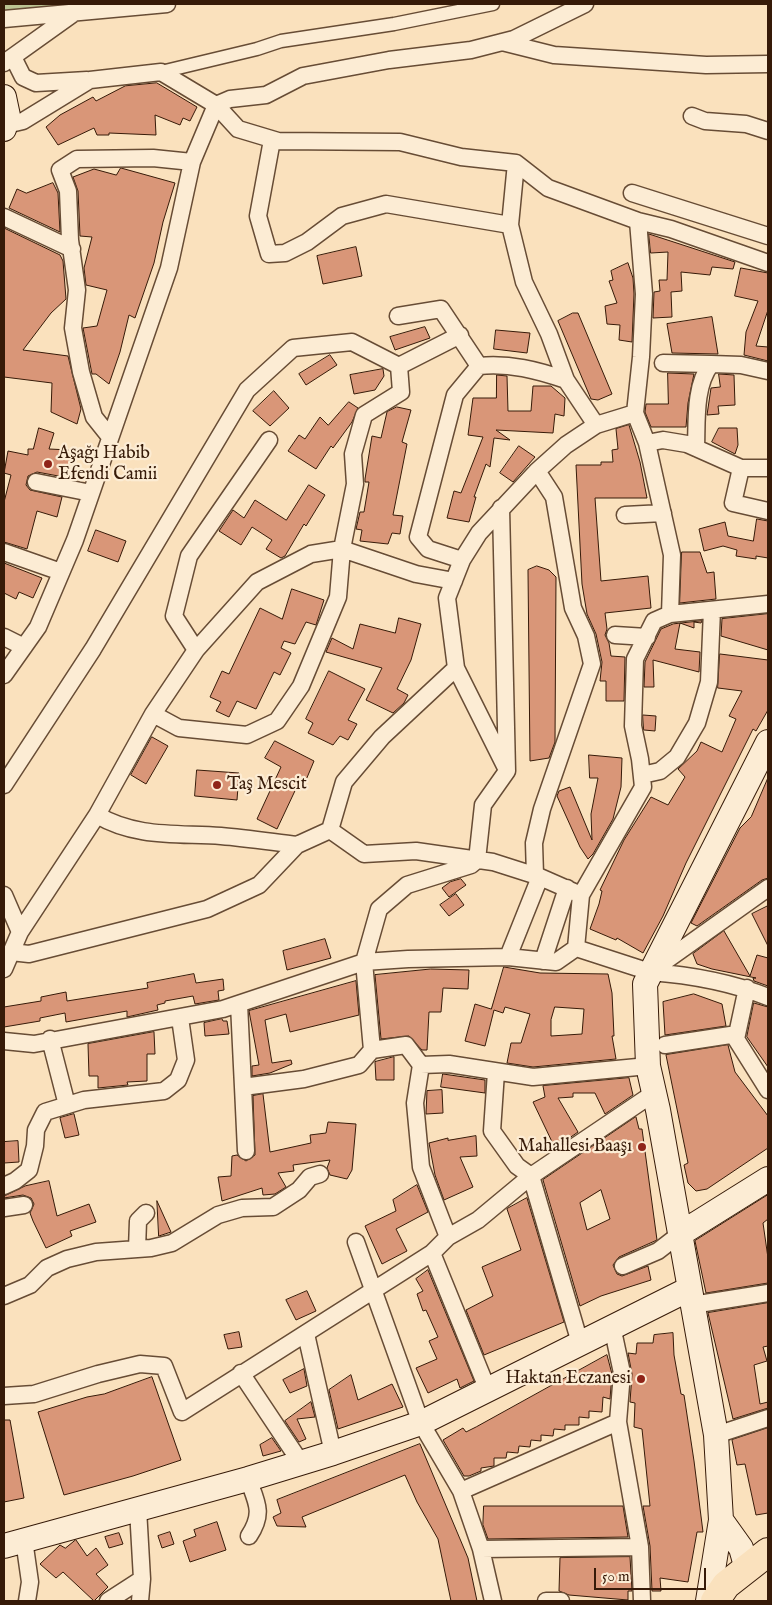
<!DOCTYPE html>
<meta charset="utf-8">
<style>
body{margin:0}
#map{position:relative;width:772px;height:1605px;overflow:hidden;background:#fae1bd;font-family:"IM FELL English",serif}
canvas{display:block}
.frame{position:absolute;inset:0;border:5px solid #361a08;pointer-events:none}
.scale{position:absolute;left:594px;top:1568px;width:112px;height:22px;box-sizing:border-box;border:2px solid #361a08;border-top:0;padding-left:6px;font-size:15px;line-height:18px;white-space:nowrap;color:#361a08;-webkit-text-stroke:4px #fcecd4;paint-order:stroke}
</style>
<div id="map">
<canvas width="772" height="1605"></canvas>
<div class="frame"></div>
<div class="scale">50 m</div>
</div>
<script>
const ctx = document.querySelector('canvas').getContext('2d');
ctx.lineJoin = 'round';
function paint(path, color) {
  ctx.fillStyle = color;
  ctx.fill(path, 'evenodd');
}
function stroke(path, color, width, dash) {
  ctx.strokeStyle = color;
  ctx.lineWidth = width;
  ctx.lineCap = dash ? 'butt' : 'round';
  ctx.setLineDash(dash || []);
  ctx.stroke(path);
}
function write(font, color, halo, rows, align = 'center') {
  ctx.font = font + ' "IM FELL English",serif';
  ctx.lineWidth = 4.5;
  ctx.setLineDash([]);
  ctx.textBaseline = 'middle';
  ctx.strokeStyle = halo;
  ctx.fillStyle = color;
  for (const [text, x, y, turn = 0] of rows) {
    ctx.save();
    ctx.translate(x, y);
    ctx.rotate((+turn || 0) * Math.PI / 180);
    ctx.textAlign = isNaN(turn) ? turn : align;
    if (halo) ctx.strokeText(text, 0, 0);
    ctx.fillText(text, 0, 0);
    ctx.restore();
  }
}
paint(new Path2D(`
 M4,4H167L4,14Z`), '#bcc392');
const building = new Path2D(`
 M157,83L197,107L190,121L183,118L180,125L155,115L156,135L109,133V135H97L94,128L58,145L46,127L60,115L93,97L96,101L125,86Z
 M121,168L175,183L163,222L154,263L135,318L129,315L120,352L109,384L96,374H92L83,328L97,326L107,290L86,285L84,268L92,237L80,236L78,191L73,177L94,169L116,175Z
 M53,183L58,193L60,232L9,208L17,189L26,193Z
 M4,228L60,255L63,261L66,299L51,313L23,350L68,356L81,409L77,424L51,412L52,383L4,377Z
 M649,234L735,262L733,269L712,267L710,275L681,272L682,291L671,292L672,317L653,318L654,292L660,291L659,280H667L668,252L651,253Z
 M356,247L362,276L323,284L317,256Z
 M628,263L633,278L634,294L632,342L619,340L620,325L607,324L605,306L617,303L609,281L613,280L611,271Z
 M741,268L768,273V310L756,346L768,347V361L744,355L746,332L758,301L735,296Z
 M573,313H578L612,394L598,400L591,399L558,321Z
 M712,317L718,354L672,353L667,324Z
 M425,327L430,338L395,350L390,337Z
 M496,330L530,333L527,353L494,349Z
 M330,355L337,365L306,385L299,374Z
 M383,369L384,376L375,390L354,394L350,375Z
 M668,373L694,374L688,403L686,427H651L645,412L646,404H668Z
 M719,374L734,375L735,405L718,406L719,414L707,415L711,388L720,387Z
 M497,375L507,376L508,411H531L533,386H551L565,398L564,416L555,414L553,433L496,430L510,440L494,438L490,467L486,464L474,497H476L469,522L447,518L454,491L461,493L483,437L468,435L473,398H496Z
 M274,391L289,408L270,426L253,411Z
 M349,402L358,408L352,422L333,448L331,446L316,469L288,451L299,435L305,439L320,417L328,425Z
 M397,407L411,410L402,442L407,444L393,515L403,516L400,534L392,533L388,544L360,541L362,530L356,529L360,512H364L369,482H365V479L372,436L381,438L387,412Z
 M629,425L640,462L647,498H595L601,581L648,576L651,608L605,613L607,629L605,635L609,643L611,656L625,657L624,701H606V681H600L602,662L596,634L587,614L582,584L576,465H601V462H613L612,450L618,449L616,429Z
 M39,428L54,433L49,449L70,450L69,478L37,472L28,476L26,485L30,490L62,497L57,517L37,511L27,549L4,542V502L11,475L4,473L8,451L28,455V449H33Z
 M719,428H737L738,445L735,454L712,442Z
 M519,446L535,457L513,482L500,473Z
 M309,485L325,495L306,526L304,524L285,556L281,558L266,549L272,540L252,527L241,545L219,531L233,510L244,518L255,500L286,520Z
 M757,519L768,521V558L756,556V559L736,556L737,550L723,546L704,551L699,529L725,522L728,536L753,541Z
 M96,530L126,541L118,562L88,551Z
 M682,552H700L707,573L714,572L716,599L680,603Z
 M4,563L42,578L33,598L19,592L16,599L4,593Z
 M537,566L549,570L556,577L555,742L549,758L530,761L528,570Z
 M292,589L324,600L316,625L306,622L295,644L284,641L281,648L291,653L280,675L274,672L256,709L237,701L229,717L216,711L221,702L210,697L222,671L229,674L260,608L282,619Z
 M768,614V650L721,636L722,619Z
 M399,618L421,624L411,660L397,689L408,695L404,703L393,713L366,700L382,668L326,652L332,638L353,649L360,624L395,633Z
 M702,621L701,623L694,622V628L680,623L675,649L700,652L699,672L653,660L654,687H644L645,662L661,629L673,624Z
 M720,654L768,660V710L756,731L753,729L686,863L663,916L643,953L617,938L616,940L590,929L599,904L602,891L600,890L624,840L651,797L668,805L685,777L678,769L697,751L701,742L722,752L736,719L729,716L742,691L718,688Z
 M329,671L365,689L348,720L357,724L348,740L340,736L333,745L308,733L313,723L306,719Z
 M643,715L656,716L655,731L644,730Z
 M152,737L168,746L146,784L131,775Z
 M275,741L314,761L306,780L301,778L277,829L257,819L281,767L265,758Z
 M589,755L622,758L621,787L613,819L593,854L588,859L580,847L557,796L559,791L570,787L592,840L591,814L598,778H590Z
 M197,770L239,773L237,800L195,796Z
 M768,778V878L762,880L697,926L691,923L740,828L751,817Z
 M461,879L466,885L449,897L442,888L450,882Z
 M456,894L464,905L449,916L440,905Z
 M768,906V946L752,914Z
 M724,931L750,976L757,955L768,958V986L754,981L753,978H756L712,969L697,964L693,954Z
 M325,939L331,958L287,970L283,951Z
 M504,967L540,973L608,974L612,993L614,1036H612L616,1059L533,1067L507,1063L511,1043H521L530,1014L505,1007L503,1013L494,1010L485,1046L465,1041L475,1004L491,1009ZM555,1007L584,1009L582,1034L551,1036V1020Z
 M431,969L469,970L468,989L443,988L441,1012H429L427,1050H422L409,1036L381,1039L375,975Z
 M194,974L196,983L223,979L224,990L218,991L219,1000L195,1004L193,996L165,1001V1003L157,1005L158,1010L127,1017V1011L66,1022L65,1013L40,1018V1021L4,1027V1007L41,1001V997L66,992L67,1001L148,988L147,983Z
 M356,981L359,1015L290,1032L286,1014L265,1020L272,1063L291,1060L292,1064L270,1073L252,1076V1066L259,1065L249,1011Z
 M694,994L722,1004L726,1026L665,1035L663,1002Z
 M754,1003L768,1007V1067L747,1037Z
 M222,1019L223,1021H227L229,1034L205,1036L204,1023Z
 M154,1032L155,1054H147V1081L127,1082L128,1085L98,1088V1076H89L88,1044Z
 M728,1045L735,1072L768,1116V1148L707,1189L696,1191L688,1183L684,1165L688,1163L666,1055Z
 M394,1057V1080H376L375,1062Z
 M443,1074L485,1080V1093L441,1087Z
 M629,1078L633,1095L605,1114L595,1093H573V1097L558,1098L578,1132L555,1148L533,1102L545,1097L543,1086Z
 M442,1090L443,1113L426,1114L427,1091Z
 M263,1094L270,1152L311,1143L310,1135L326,1133L328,1122L356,1124L352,1170L347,1179L330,1175L327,1168L330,1160L293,1165L294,1171L278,1173L286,1187L275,1194L263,1195L262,1188L222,1201L218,1177L231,1176L232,1156L237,1155L246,1161L255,1155L253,1096Z
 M74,1114L79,1135L65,1138L60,1118Z
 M636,1117L639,1129H642L657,1240L619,1257L613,1265L617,1274L622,1276L648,1266L651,1280L601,1296L580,1306L543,1180ZM601,1190L610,1219L587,1230L580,1203Z
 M476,1136L477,1156L460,1157L473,1187L444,1200L435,1175L429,1143L448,1138V1140Z
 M18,1141L19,1162L4,1163V1142Z
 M49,1181L57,1216L89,1204L96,1222L70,1231L72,1236L46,1248L33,1221L30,1213L34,1204L31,1198L23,1195L4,1198V1196L25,1186Z
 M417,1185L428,1212L396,1229L407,1251L382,1264L365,1226L396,1211L393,1200Z
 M768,1195V1219L763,1223L768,1258V1283L706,1293L695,1241Z
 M527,1198L564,1322L484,1355L466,1310L493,1296L482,1267L521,1250L507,1209Z
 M157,1201L171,1232L159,1236Z
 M428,1270L474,1381L460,1388L457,1379L428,1393L416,1368L437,1359L429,1341L438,1337L426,1310L423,1311L417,1294L423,1291L416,1279Z
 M307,1291L316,1311L296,1320L286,1300Z
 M768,1303V1346L763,1347L767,1361L754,1365L760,1404L768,1402V1408L733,1419L708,1313Z
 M239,1332L242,1347L228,1349L224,1335Z
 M673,1333L674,1355L681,1394L684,1395L694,1461L703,1532H697L688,1582L660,1578L661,1591H652L650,1546L643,1506H650L642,1429L634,1427L635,1403L630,1402L632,1374L628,1353L636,1354L637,1343H653L654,1335Z
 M607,1355L612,1374L610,1399L603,1397L602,1412L589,1411V1418L579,1417V1425H565V1430L554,1429L553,1436L541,1435V1441L531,1440L530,1447L519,1446L518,1453L507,1452L506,1458H494V1466L481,1468V1471L469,1476H464L443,1440L463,1428L466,1432L476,1427Z
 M304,1369L307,1386L290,1393L283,1380Z
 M351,1375L358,1400L392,1384L403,1407L338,1429L329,1390Z
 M152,1377L181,1460L133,1476L64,1495L38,1412L87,1397L104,1394Z
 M311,1402L315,1417L297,1419L306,1439L299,1442L285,1421Z
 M4,1420H10L24,1498L4,1502Z
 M768,1428V1513L756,1515L745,1464L737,1465L732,1440Z
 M272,1438L281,1451L263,1456L260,1445Z
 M420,1444L468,1558L477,1601H451L438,1539L417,1502L405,1475L302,1517L306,1527L277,1526L273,1517L281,1513L277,1500Z
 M484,1506H623L628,1537L488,1539L483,1525Z
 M217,1522L226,1550L190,1562L183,1541L196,1536L194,1530Z
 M170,1532L174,1544L162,1548L158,1536Z
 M119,1533L123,1544L109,1548L105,1537Z
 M76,1540L87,1556L96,1548L108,1565L96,1574L108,1587L94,1601L63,1572L56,1578L40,1564L60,1545L65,1548Z
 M630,1557L632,1591H628V1600L569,1595L559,1591L560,1558Z`);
paint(building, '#d99678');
stroke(building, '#361a08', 1);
const pedestrian = new Path2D(`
 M161,72L257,49L281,41L394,24L493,4`);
const minor = new Path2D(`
 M4,19L167,4
 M502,42L554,55L706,65L768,64
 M13,57L23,77L36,83L87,80
 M4,63L74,13
 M692,116L705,121L746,124L768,131
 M6,125L23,121L90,80L161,72L216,105L238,129L278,141L400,142L461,157L516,163L548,188L638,221L671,229L768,263
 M272,140L258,216L269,254L285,253L307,242L342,216L386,204L510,225
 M516,163L510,225L524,282L549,334L566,380L596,425L635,413L647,443L672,555L670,614
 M632,193L768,236
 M4,217L72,249
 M398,316L441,309L479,366C510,363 537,370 566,380
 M663,363L711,364
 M399,366L460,335
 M635,413L641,357L644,294L638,221
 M110,437L94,417L81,372L73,328L77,290L70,240L68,191L60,170L77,159L153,158L192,162
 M647,443L663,440L687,444L741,468H768
 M696,448C697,422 694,386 711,364L741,365L768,371
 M741,468L733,503L768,511
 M36,482L91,493
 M625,515L663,513
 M4,552L61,572
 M462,560L428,549L418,537L455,395L479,366
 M615,635L647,637
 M4,637L24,647
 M196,650L174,616L189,556L269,440
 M4,675L38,627L75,540L169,268L192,162L216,105L230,99L266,95L303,76L389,60L471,50L514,39L585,4
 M153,714L179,728L247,735L277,721L301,686L338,597L342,549L355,484L353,454L364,415L401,392L399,366
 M505,766L456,668L447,598L462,560L479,533L537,471L566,445L596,425
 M642,775L660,771L677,757L697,723L709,682L712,610
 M4,785L93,649L247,390L293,348L352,342L399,366
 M97,815C136,838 177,833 221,836C246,838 272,842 297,845
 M330,830L364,854L416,851L493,862L540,877L581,895
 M330,830L344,782L382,737L456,668
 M535,875L534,843L542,809L592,664L586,636L573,608L554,497L537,471
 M768,888L650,972C691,975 730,982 768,997
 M4,895L20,932L4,969
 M20,932L97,815L153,714L196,650L257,582L311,554L342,549L416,574L454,581
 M11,952L29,954L207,909L259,885L297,845L330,830
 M508,957L540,877
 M543,961L567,888
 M650,972L576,948L581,895L643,787L640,759L633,726L635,659L654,621L670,614L768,604
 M747,988L736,1039L768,1090
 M239,1004L243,1087L304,1079L359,1065L372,1050L406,1045L421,1065L449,1064L533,1077L648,1066
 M50,1039L67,1105
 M4,1041L34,1044L223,1009L364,962L408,959L508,957L556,962L576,948
 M665,1045L737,1034
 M372,1050L364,962L379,909L407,885L471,865L477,860L483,805L507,771L501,508
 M421,1065L415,1103L421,1167L448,1237
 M496,1072L492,1131L517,1166L531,1176L580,1343
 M243,1087L246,1151
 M4,1186L15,1181L29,1170L35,1146L36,1130L45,1112L84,1100L164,1091L178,1080L186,1060L180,1018
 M4,1208L24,1205
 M356,1242L421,1423L461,1491L618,1422
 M137,1249L138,1221L146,1213
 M432,1253L487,1388
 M623,1266L658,1251L680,1234
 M4,1296L30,1285L47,1268L67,1259L96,1252L151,1248L172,1243L218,1215L242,1208L273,1207L299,1190L310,1177L320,1174
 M692,1305L768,1293
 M612,1326L622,1373L618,1422L640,1547L642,1601
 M306,1334L333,1453
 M241,1373L301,1463
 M4,1396L34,1394L98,1374L140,1364L164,1366L182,1412L432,1253L448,1237L478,1220L531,1176L654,1093
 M716,1435L768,1418
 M248,1479C257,1503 264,1513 249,1536
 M461,1491L481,1549L640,1547
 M24,1540L30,1582L27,1601
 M481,1549L493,1601
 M108,1601L142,1579L138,1509
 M140,1601L142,1579
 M546,1601H561`);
const secondary = new Path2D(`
 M4,97L8,116L4,129
 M680,1234L768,1179
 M721,1520L716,1435L658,1110L648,1066L645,984L768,742
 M4,1546L248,1479L333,1453L421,1423L689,1289
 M708,1601L721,1520L741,1548L747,1569`);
const trunk = new Path2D(`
 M715,1601L726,1585L768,1552`);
stroke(pedestrian, '#674c35', 15);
stroke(minor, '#674c35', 19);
stroke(secondary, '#361a08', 26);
stroke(trunk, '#361a08', 30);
stroke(pedestrian, '#fcecd4', 12);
stroke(minor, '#fcecd4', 16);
stroke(secondary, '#fcecd4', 24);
stroke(trunk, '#fae1bd', 28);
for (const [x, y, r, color] of [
 [48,464,5,"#8f2418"],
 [217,785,5,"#8f2418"],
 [642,1147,5,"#8f2418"],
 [641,1379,5,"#8f2418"]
]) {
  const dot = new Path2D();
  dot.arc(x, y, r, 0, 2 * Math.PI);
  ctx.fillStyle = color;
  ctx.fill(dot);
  stroke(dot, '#fcecd4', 2);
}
write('18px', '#361a08', '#fcecd4', [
 ["Aşağı Habib",58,454],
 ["Efendi Camii",58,475],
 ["Taş Mescit",227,785],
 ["Mahallesi Baaşı",632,1147,"right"],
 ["Haktan Eczanesi",631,1379,"right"]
], 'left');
</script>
